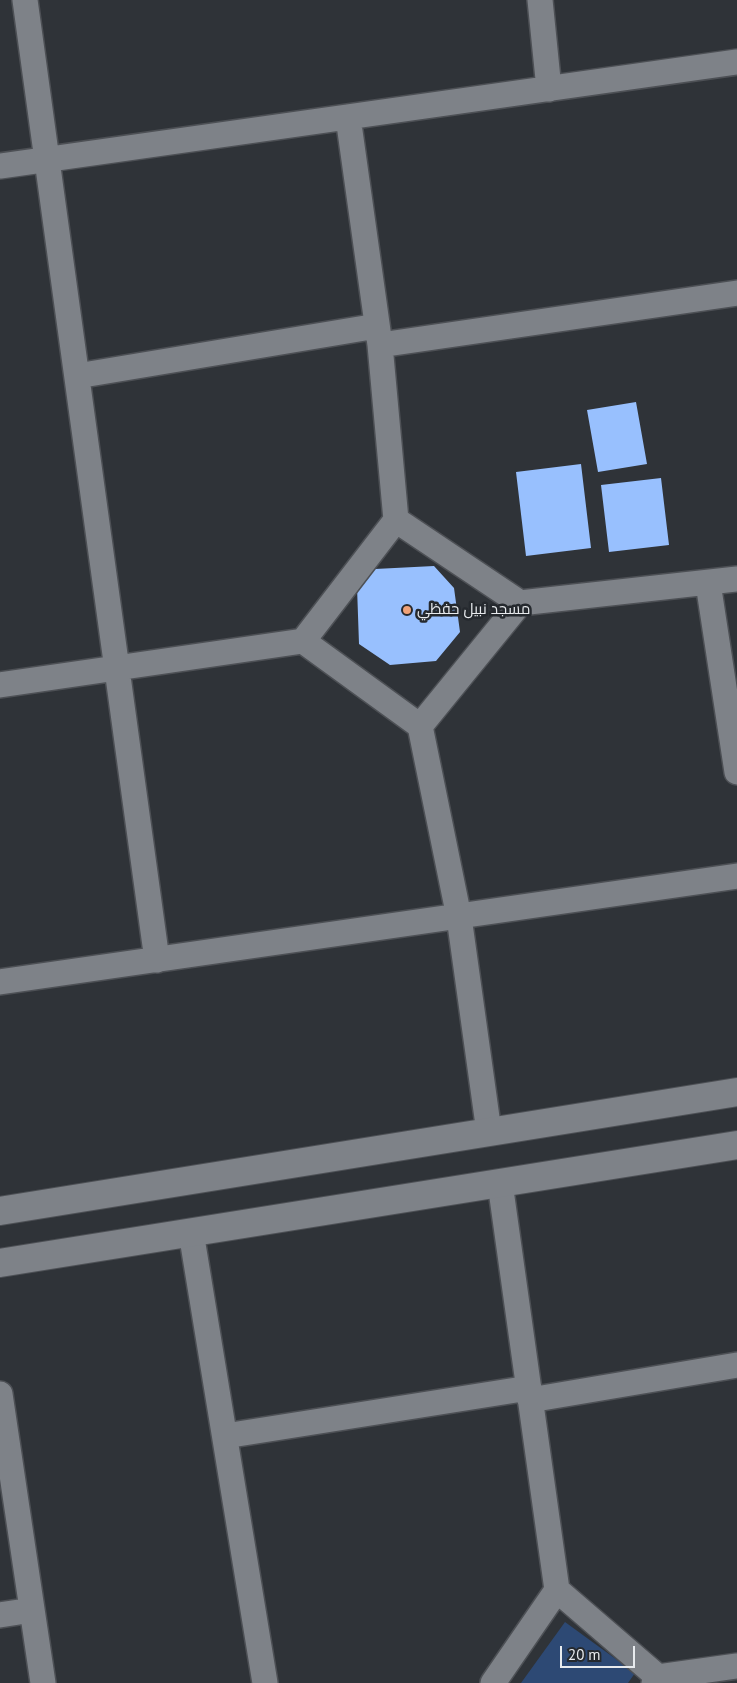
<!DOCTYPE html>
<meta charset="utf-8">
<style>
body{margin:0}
#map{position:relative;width:737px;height:1683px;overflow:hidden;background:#2f3338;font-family:"PT Sans",sans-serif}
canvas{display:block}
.scale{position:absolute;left:560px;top:1646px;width:75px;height:22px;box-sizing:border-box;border:2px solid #e8ebee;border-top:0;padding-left:6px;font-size:15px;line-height:18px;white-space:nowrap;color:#e8ebee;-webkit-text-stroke:4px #25292e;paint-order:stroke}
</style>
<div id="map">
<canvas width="737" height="1683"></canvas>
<div class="scale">20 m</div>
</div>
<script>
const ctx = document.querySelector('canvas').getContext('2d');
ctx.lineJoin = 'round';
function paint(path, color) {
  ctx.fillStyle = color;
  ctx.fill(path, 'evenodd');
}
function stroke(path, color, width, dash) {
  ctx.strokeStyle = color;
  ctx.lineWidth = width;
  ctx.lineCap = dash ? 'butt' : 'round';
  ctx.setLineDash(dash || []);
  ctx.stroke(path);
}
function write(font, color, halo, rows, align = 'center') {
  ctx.font = font + ' "PT Sans",Cairo,sans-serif';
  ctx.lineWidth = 5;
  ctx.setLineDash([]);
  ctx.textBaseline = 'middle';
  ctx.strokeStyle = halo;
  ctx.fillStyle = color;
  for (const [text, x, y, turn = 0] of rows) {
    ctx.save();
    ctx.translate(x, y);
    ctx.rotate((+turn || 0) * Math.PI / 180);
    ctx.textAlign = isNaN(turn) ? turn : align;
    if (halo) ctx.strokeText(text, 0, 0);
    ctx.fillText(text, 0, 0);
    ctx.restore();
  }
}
paint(new Path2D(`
 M565,1622L635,1673L628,1683H521Z`), '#2d4974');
paint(new Path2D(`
 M636,402L647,464L598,472L587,410Z
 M581,464L591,548L526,556L516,472Z
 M661,478L669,545L609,552L601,485Z
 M434,566L454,588L460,632L436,661L390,665L359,644L357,587L375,569Z`), '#98c0fe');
const minor = new Path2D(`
 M25,0L157,960
 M540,0L549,89
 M348,117L380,345L396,520
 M0,166L737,62
 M380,345L737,293
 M77,376L377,326
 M708,583L737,772
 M520,603L737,579
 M0,685L303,641L420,726L520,603L396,520L303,641
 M420,726L459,917L489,1132
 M0,982L737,876
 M500,1183L557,1590
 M191,1232L265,1683
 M0,1394L43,1683
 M530,1400L737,1365
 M225,1436L529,1388
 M0,1615L32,1610
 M658,1677L737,1666
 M493,1683L557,1590L658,1677L654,1683`);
const tertiary = new Path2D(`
 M0,1211L737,1092
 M0,1263L737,1145`);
stroke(minor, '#4d5055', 28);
stroke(tertiary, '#4d5055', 30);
stroke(minor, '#7e8288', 25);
stroke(tertiary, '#7e8288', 28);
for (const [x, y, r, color] of [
 [407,610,5,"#f0a278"]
]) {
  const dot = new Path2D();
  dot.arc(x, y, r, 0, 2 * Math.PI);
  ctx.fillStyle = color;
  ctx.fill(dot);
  stroke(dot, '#25292e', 2);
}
write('15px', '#e8ebee', '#25292e', [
 ["مسجد نبيل حفظي",417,610]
], 'left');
</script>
